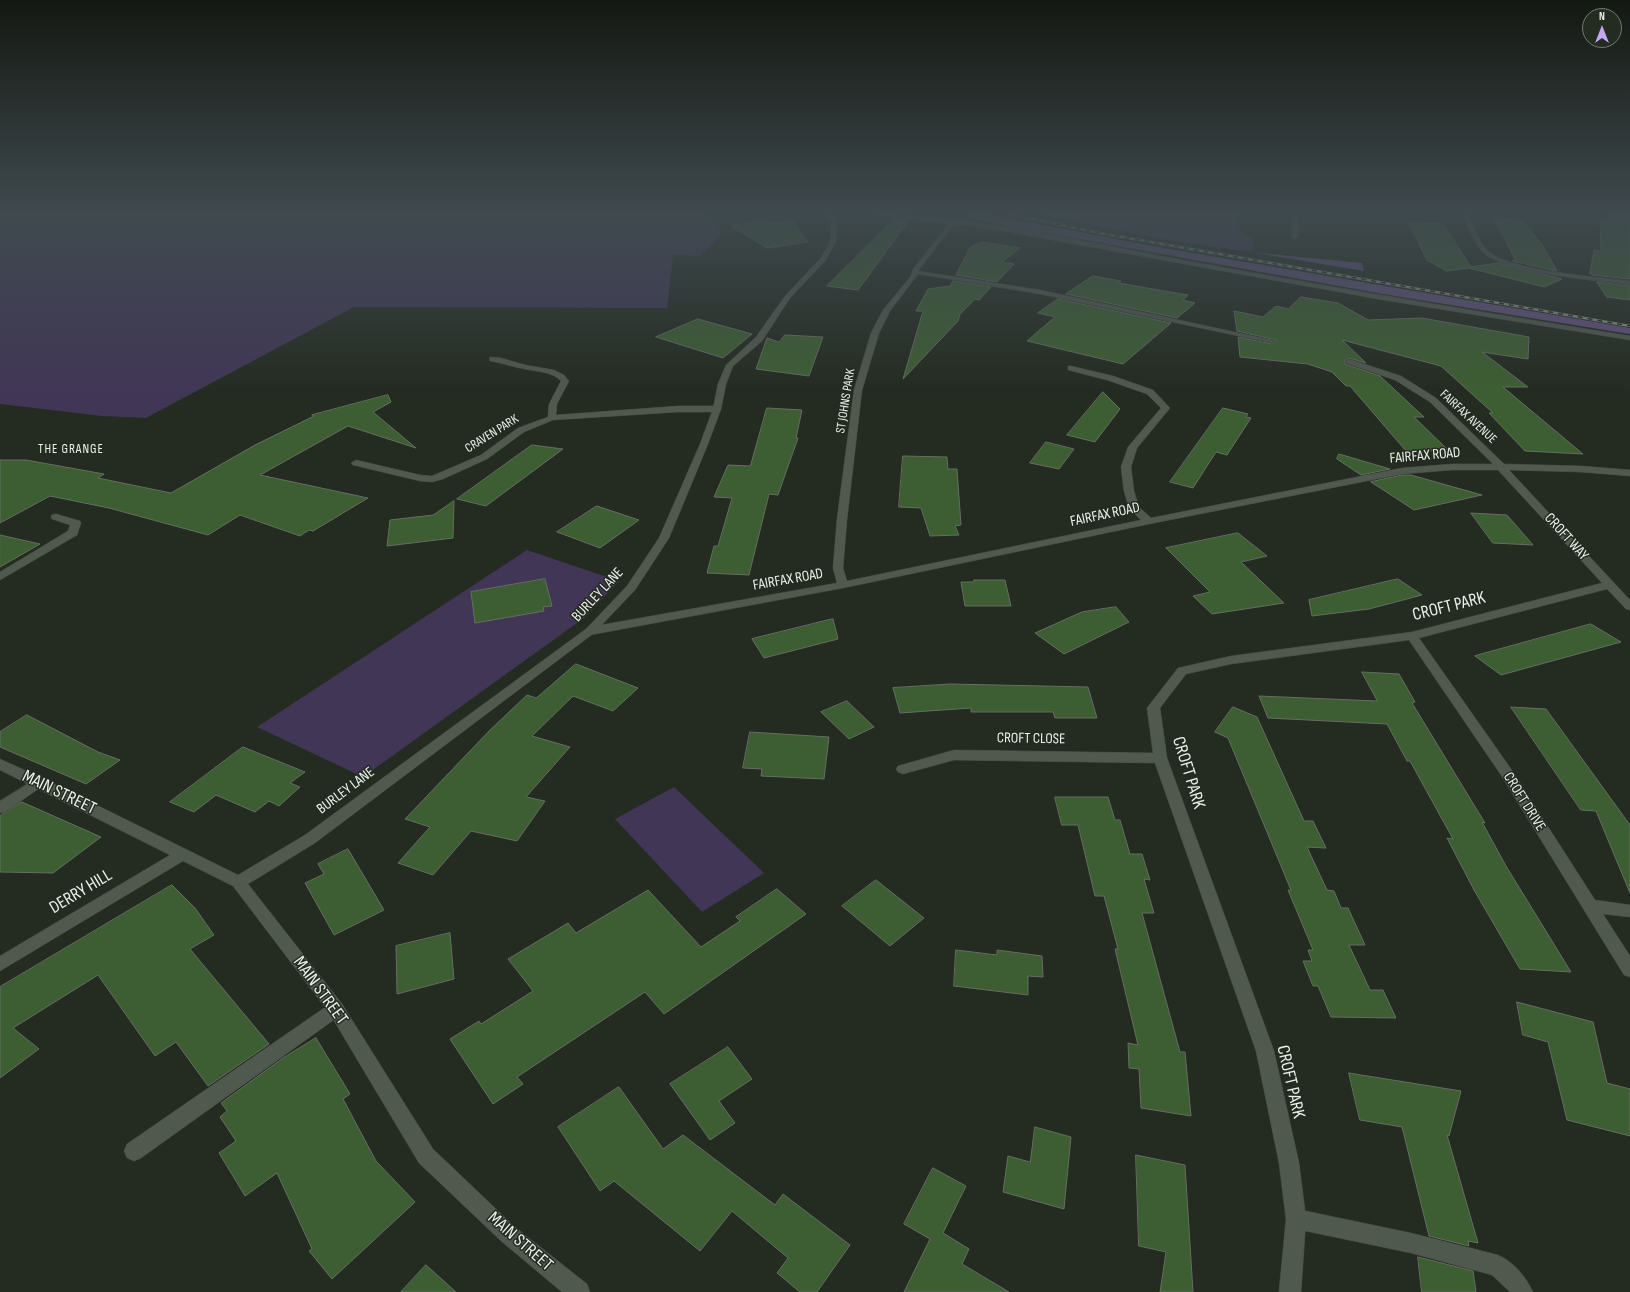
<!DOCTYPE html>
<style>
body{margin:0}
#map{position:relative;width:1630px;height:1292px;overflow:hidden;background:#242b21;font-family:"Sofia Sans Condensed",sans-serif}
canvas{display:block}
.north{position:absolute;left:1582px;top:8px;width:40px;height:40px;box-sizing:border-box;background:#242b21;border:1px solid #747b72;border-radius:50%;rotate:0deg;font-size:11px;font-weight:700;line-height:16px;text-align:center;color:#ecf2eb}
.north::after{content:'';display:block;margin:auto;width:14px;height:18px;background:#c2a7f2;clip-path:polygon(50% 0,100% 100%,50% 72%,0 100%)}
</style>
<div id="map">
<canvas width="1630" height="1292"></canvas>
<div class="north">N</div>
</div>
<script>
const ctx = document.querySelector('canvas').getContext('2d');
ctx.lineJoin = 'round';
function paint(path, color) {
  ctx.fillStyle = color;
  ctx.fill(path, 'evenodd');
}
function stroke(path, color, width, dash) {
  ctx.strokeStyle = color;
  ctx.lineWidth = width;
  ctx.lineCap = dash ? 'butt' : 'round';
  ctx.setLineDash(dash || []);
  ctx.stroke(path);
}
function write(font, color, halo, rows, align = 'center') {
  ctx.font = font + ' "Sofia Sans Condensed",sans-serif';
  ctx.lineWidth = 3;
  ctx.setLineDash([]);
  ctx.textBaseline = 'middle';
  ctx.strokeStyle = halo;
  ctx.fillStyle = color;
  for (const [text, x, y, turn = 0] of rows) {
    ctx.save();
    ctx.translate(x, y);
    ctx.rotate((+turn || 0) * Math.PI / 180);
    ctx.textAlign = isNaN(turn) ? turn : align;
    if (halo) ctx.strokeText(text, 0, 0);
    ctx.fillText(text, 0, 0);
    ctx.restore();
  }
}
paint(new Path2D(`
 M0,214H701L712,219L722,233L701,256L673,255L667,308L354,307L146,418L102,416L0,404Z
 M1037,214H1240L1236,226L1244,235L1252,237C1255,244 1255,247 1250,252L1168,240Z
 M527,550L619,581L584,618L363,777L257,727Z
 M674,787L764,873L702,912L615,819Z`), '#413656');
paint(new Path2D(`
 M966,214H988L1147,245L1630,328V334L1383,294L1007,226L969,218Z
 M1250,252L1362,263L1364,271Z`), '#635181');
const building = new Path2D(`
 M1607,214H1630V279L1592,275L1590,273L1594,250L1601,251L1600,221H1607Z
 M1494,217L1523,220L1543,246L1557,271L1512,261L1515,260Z
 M763,219L770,222L793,221L808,242L767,248L731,226Z
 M894,219L903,220L907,223L858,290L827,286Z
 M1409,222L1443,224L1471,267L1498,263L1562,279L1544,287L1469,268L1446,271L1427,260Z
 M981,242L1020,248L1002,262L1014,264L997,282L956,275L970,248Z
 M1093,276L1121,281L1118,283L1188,295L1183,300L1195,303L1177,318L1066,294Z
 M953,281L991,287L979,300L975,299L960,314L958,321L903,379L923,311H916L928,289L950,286Z
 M1597,282L1630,286V300L1607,297Z
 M1301,297L1338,303L1368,320L1422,318L1529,337L1528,359L1482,352L1528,387H1503L1583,454L1525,451L1489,413H1493L1441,366L1342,340L1366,363L1349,358L1344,361L1345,364L1380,376L1424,417H1414L1449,451H1406L1350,386H1346L1332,372L1308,364L1240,357L1238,337L1272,344L1277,341L1276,340L1237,331L1234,311L1263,317L1276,306L1288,309Z
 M1058,299L1171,323L1123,364L1027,341L1055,317L1038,313Z
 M698,319L752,334L723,358L656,337Z
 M785,335L823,337L809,376L756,369L767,338L779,342Z
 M1103,392L1120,409L1095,442L1067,435Z
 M388,395L391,402L373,412L416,448L348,426L260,475L368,498L313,531L309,530L300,536L240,515L208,535L109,508L50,496L0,523V460H26L104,474L98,478L171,493L255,445L314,416L312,415Z
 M767,408L802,410L796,438H798L778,495L769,494L749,575L707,573L714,546H718L732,498L714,497L728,465L750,466Z
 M1223,408L1248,414L1246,417L1251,418L1227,455L1216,452L1193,488L1170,482Z
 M1046,442L1074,449L1059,469L1030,463Z
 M532,445L563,449L486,506L457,499Z
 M1339,454L1390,469L1361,475L1337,459Z
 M903,456L947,457L948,469H957L961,525L955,526L959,535L930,536L921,508L899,507Z
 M1402,475H1411L1482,495L1414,510L1371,482Z
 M454,501L453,538L387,546L390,520L433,515Z
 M597,506L639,520L600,548L557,532Z
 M1471,513L1507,515L1533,545L1493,543Z
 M1238,533L1267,556L1241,562L1284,603L1212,614L1193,596L1210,592L1166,548Z
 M0,535L40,544L0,567Z
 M545,579L552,606L543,607L544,611L475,623L471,592Z
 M1398,579L1422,595L1369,609L1312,616L1309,600Z
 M974,580H1005L1011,606H965L961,582H974Z
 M1116,607L1129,622L1064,654L1035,633L1082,612Z
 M833,619L838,639L764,658L752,639Z
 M1591,624L1621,642L1501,675L1475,656Z
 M576,664L638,688L613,711L573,696L532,736L570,747L526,797L545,801L517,841L471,831L433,875L398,863L430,827L405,819L490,730L527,695L536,698Z
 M1362,672L1399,674L1415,702L1412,703L1485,823L1482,822L1506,866L1571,972L1520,969L1474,890L1447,838L1453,839L1410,761H1407L1387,724L1268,718L1259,696L1377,701Z
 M951,684L1088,687L1097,718H1055L1053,712H971V708L900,713L893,688Z
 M847,701L874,727L849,739L821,712Z
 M1233,707L1257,717L1304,821H1313L1326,848L1307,847L1327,890L1334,891L1341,908H1348L1365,945H1349L1370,990H1383L1396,1018L1331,1017L1318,986H1313L1303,961H1312L1308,950H1313L1288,890H1291L1228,738L1215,732Z
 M1511,707L1546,709L1630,825V893L1596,811L1581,810Z
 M27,715L98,752L120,760L86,784L0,747V732Z
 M750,732L829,737L824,779L761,776L762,769L743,768Z
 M243,747L305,772L290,783L300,787L279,806L269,801L255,812L216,795L194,812L170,802Z
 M1055,797H1108L1115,820H1120L1130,854H1142L1150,880L1144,879L1154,913H1142L1180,1052H1185L1191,1116L1141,1108L1139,1069L1129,1068L1128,1043L1138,1045L1115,949H1118L1104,896H1095L1078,825H1062Z
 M22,802L101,837L53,873L0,872V816Z
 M348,849L384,910L334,935L305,883L324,874L318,864Z
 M876,880L924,918L890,946L842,906Z
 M172,885L195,908L214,935L190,949L269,1044L208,1086L176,1042L155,1056L98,975L13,1028L39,1049L0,1078V987Z
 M777,889L806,914L664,1014L645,992L517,1077L523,1084L493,1104L450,1039L479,1021L481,1024L533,991L508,959L568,923L576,933L648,890L701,947L740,921L736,917Z
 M450,933L454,979L397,994L396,946Z
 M956,950L997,955V950L1042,956L1043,977L1028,976V995L954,986Z
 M1517,1002L1593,1022L1607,1083L1630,1089V1136L1567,1120L1548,1042L1523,1035Z
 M316,1038L350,1094L343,1099L376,1161L415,1202L332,1279L309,1251L312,1249L277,1173L245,1196L219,1153L236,1141L220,1117L227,1111L221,1103L283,1058Z
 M728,1047L752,1079L719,1101L735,1123L710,1140L670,1084Z
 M1349,1073L1461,1091L1449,1136L1447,1135L1478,1243L1468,1241L1469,1246L1429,1236L1402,1127L1360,1120Z
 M619,1087L663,1149L683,1135L775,1205L783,1194L850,1245L817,1292H800L777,1273L788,1258L732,1211L700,1251L614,1181L600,1191L558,1127Z
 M1035,1127L1071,1137L1064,1209L1003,1192L1008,1156L1030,1162Z
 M1136,1155L1185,1165L1193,1292H1160L1166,1252L1139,1246Z
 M933,1168L966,1186L943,1233L969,1249L962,1264L1009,1292H904L930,1239L904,1224Z
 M1418,1257L1473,1271L1476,1292H1422Z
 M426,1265L456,1292H401Z`);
paint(building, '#3d5e32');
stroke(building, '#656e62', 1);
const service = new Path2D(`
 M39,777L44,779L46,782L44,785L5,812L0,813V801Z
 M336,1001L342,1004L345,1009L342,1014L141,1158L134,1161L127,1158L124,1151L127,1144L330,1004Z
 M1296,1209L1411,1233L1498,1255C1514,1262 1526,1277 1533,1292H1510L1492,1275L1411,1253L1296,1229L1289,1226L1286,1219L1289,1212Z`);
const minor = new Path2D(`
 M868,214C973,214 1079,241 1182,260C1331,287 1480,312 1630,336V340L1372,298L981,227L954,224L918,271L1040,290L1276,341L1272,343L1040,294L918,274L890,311L879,333L862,390L847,519L843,568L847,581L1141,520L1129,508L1124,491L1121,467L1128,447L1161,408L1147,394L1107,380L1068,370V366H1071L1113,376L1153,390L1170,408L1137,448L1131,467L1134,491L1139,507L1151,518L1402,468L1452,464H1493L1430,402L1395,380L1346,363L1345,361L1349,359L1401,376L1436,398L1504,464L1581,466L1630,470V476L1581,472L1509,470L1630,600V610L1626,609L1607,589L1419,638L1511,769L1595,900L1630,905V917L1603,914L1630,956V977L1624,975L1501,775L1409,640L1231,664L1186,674L1160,708L1167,758L1274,1051L1299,1163L1306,1219L1301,1292H1279L1286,1219L1279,1163L1256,1051L1155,763L954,760L903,774L898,772L896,769L898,766L954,750L1153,753L1147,708L1178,668L1231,656L1412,632L1602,583L1498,470H1452L1402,474L1149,524L843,588L590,635L586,633L584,631L586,629L590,627L837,583L833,568L837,519L854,390L871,333L883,310L911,276L913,269L949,224Z
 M1293,214H1299L1298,237L1295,239L1292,237Z
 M1462,214H1468C1474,226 1478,240 1487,250C1508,271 1599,277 1630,281V285C1596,280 1510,274 1485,254C1474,245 1469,227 1462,214Z
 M490,357L501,358L525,365L554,370L564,375L569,381L557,404L556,415L678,406H717L721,409L717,412H678L553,420L524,432L487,459L443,479L432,482L420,481L353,465L351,463L356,460L420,475L432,476L481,455L518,428L548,417L549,404L561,381C551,371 538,372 525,369C513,367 502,363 490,361Z
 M56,514L80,521L81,523L77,535L0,580V572L68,531L70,525L52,519L51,517L52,515Z`);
const tertiary = new Path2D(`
 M825,214H831L837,221L836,242L825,261L790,298L762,341L733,366L726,384L721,409L708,444L669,538L635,590L594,633L315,843L248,884L342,1004L433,1149L515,1227L587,1284L590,1292H562L501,1241L419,1163L330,1014L233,886L183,861L0,971V956L170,855L0,770V759L44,779L238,875L305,835L586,629L627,586L659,538L700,444L713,409L718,384L726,365L756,337L785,296L820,259L830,242L831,221Z`);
stroke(service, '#434941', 1);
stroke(minor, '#434941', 1);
stroke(tertiary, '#434941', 1);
paint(service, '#50594e');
paint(minor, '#50594e');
paint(tertiary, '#50594e');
const rail = new Path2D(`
 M1007,214L1105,234L1630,326`);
stroke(rail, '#8c938a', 2.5);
stroke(rail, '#242b21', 1.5, [5]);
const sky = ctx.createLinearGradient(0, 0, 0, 395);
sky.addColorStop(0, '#141812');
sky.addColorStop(0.54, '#3f4a4e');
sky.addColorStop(1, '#3f4a4e00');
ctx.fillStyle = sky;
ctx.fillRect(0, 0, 1630, 395);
write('13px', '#ecf2eb', '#242b21', [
 ["ST JOHNS PARK",846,401,-81],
 ["FAIRFAX AVENUE",1468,417,43],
 ["CRAVEN PARK",492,434,-32]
]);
ctx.letterSpacing = '1px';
write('13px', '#ecf2eb', '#242b21', [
 ["THE GRANGE",71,450]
]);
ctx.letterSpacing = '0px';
write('15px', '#ecf2eb', '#242b21', [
 ["FAIRFAX ROAD",1425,456,-5],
 ["FAIRFAX ROAD",1105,515,-12],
 ["CROFT WAY",1566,537,48],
 ["FAIRFAX ROAD",788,580,-10],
 ["BURLEY LANE",598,595,-47],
 ["CROFT CLOSE",1031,739,1],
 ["BURLEY LANE",346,791,-37],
 ["CROFT DRIVE",1524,802,58]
]);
write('18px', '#ecf2eb', '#242b21', [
 ["CROFT PARK",1449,607,-14],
 ["CROFT PARK",1188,773,73],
 ["MAIN STREET",59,793,26],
 ["DERRY HILL",81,892,-31],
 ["MAIN STREET",320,991,54],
 ["CROFT PARK",1290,1082,77],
 ["MAIN STREET",520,1242,41]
]);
</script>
